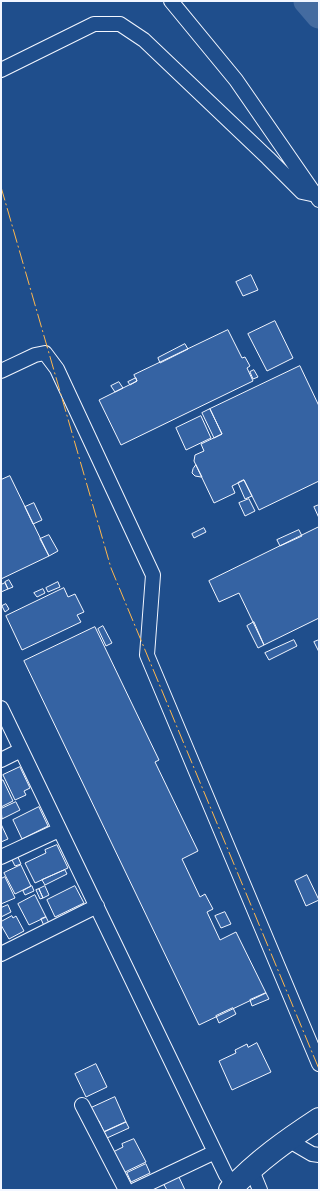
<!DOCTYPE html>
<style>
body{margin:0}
#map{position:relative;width:320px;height:1191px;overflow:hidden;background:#1f4e8c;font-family:"Nunito Sans",sans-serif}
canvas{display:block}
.frame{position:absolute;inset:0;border:2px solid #f2f6ff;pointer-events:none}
</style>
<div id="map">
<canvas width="320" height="1191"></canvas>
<div class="frame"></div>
</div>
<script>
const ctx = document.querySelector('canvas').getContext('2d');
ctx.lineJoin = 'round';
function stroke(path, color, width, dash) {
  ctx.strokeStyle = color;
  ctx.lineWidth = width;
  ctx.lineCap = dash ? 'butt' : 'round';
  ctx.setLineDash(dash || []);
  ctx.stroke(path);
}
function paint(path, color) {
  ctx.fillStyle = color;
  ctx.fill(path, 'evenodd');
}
stroke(new Path2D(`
 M307,1L319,15`), '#446ba0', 27);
const building = new Path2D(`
 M251,275L258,290L243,296L236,282Z
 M275,321L293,358L267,371L248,334Z
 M228,330L242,358L245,357L250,366L247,368L253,381L121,445L99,400L137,381L134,375Z
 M185,344L188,349L160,363L158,358Z
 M300,366L319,406V481L259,510L244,480L232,486L235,493L214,503L194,461L195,455L204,451L201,444L222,434L210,409Z
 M254,370L258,377L253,379L250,372Z
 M136,378L137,381L130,385L128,382Z
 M119,382L123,388L115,392L111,386Z
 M210,409L222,434L214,438L202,413Z
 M201,416L211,438L186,450L176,428Z
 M196,465L202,477H201L195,476L192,473L193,469Z
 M10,476L49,556L1,579V480Z
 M244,480L252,496L245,499L238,483Z
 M249,499L255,511L245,516L239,503Z
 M34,503L42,520L33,524L25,507Z
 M319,505V518L314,507Z
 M319,527V618L264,645L239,593L219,602L209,581Z
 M204,528L206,532L194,538L192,534Z
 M299,530L302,536L280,546L277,540Z
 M49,535L58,551L49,556L40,539Z
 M9,580L13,587L8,589L5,582Z
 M58,582L60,587L48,592L46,588Z
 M5,583L8,589L1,592V585Z
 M64,588L68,597L75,594L84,612L77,615L81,622L22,650L6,616Z
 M43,589L45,593L37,597L34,593Z
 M6,604L9,609L5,612L2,606Z
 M254,622L264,645L258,648L247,626Z
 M103,626L112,643L106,646L98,629Z
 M95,627L159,760L155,762L198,851L182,859L200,897L205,894L213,909L207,912L220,940L236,932L266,993L199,1025L24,661Z
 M294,640L297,646L269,660L265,653Z
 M319,640V652L314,642Z
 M20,767L30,788L24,791L26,795L15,800L3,775Z
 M1,780H3L13,801L1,807Z
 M16,802L20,810L2,819L1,809Z
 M39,807L48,826L22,839L13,820Z
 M1,824L8,839L1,842Z
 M57,845L68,868L35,883L25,863L46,853L45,850Z
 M17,855L21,864L15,866L11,858Z
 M21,865L31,886L15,894L4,873Z
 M65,870L67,874L45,885L42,880Z
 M307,875L319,900L306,906L295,881Z
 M5,877L15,898L1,904V879Z
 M32,886L34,891L25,895L23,891Z
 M45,886L49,895L43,898L39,889Z
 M75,886L84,903L55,917L47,900Z
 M39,889L43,898L40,899L36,890Z
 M35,895L46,917L29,925L18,904Z
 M8,905L11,912L1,917V908Z
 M225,912L231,924L221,928L215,916Z
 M12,916L13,918L16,916L24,931L9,939L1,925V922Z
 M46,917L50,925L45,928L41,919Z
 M266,993L269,999L252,1006L250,1000Z
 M233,1008L236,1014L219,1023L216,1016Z
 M257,1043L271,1072L232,1090L219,1061L236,1053L235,1050L247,1044L248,1047Z
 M96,1064L107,1087L86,1097L75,1074Z
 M115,1097L126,1122L104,1132L99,1121L97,1122L91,1108Z
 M126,1122L129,1128L107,1138L104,1132Z
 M134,1139L146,1162L123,1173L113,1152L123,1147L122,1144Z
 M146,1164L150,1173L131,1182L127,1173Z
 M178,1175L185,1190H167L163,1183Z`);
paint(building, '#3563a3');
stroke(building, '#f2f6ff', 1);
const minor = new Path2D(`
 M171,1L236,80L319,200
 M1,70L94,24H120L144,40L268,158L302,192L316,195
 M1,371L35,355L45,353L57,369L153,575L147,655L319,1064
 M1,708L226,1175L235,1186
 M1,760L21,750
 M1,857L59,830
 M1,954L97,906
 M82,1105L126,1190
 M288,1140L312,1154L319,1155
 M251,1168L260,1190
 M135,1190L215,1152`);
const primary = new Path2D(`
 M230,1190C257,1161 287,1140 319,1119`);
stroke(minor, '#f2f6ff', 16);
stroke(primary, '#f2f6ff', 24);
stroke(minor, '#1f4e8c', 14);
stroke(primary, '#1f4e8c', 22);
stroke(new Path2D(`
 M1,187L111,568L319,1069`), '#ffb74d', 1, [14, 3, 2, 3]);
</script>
